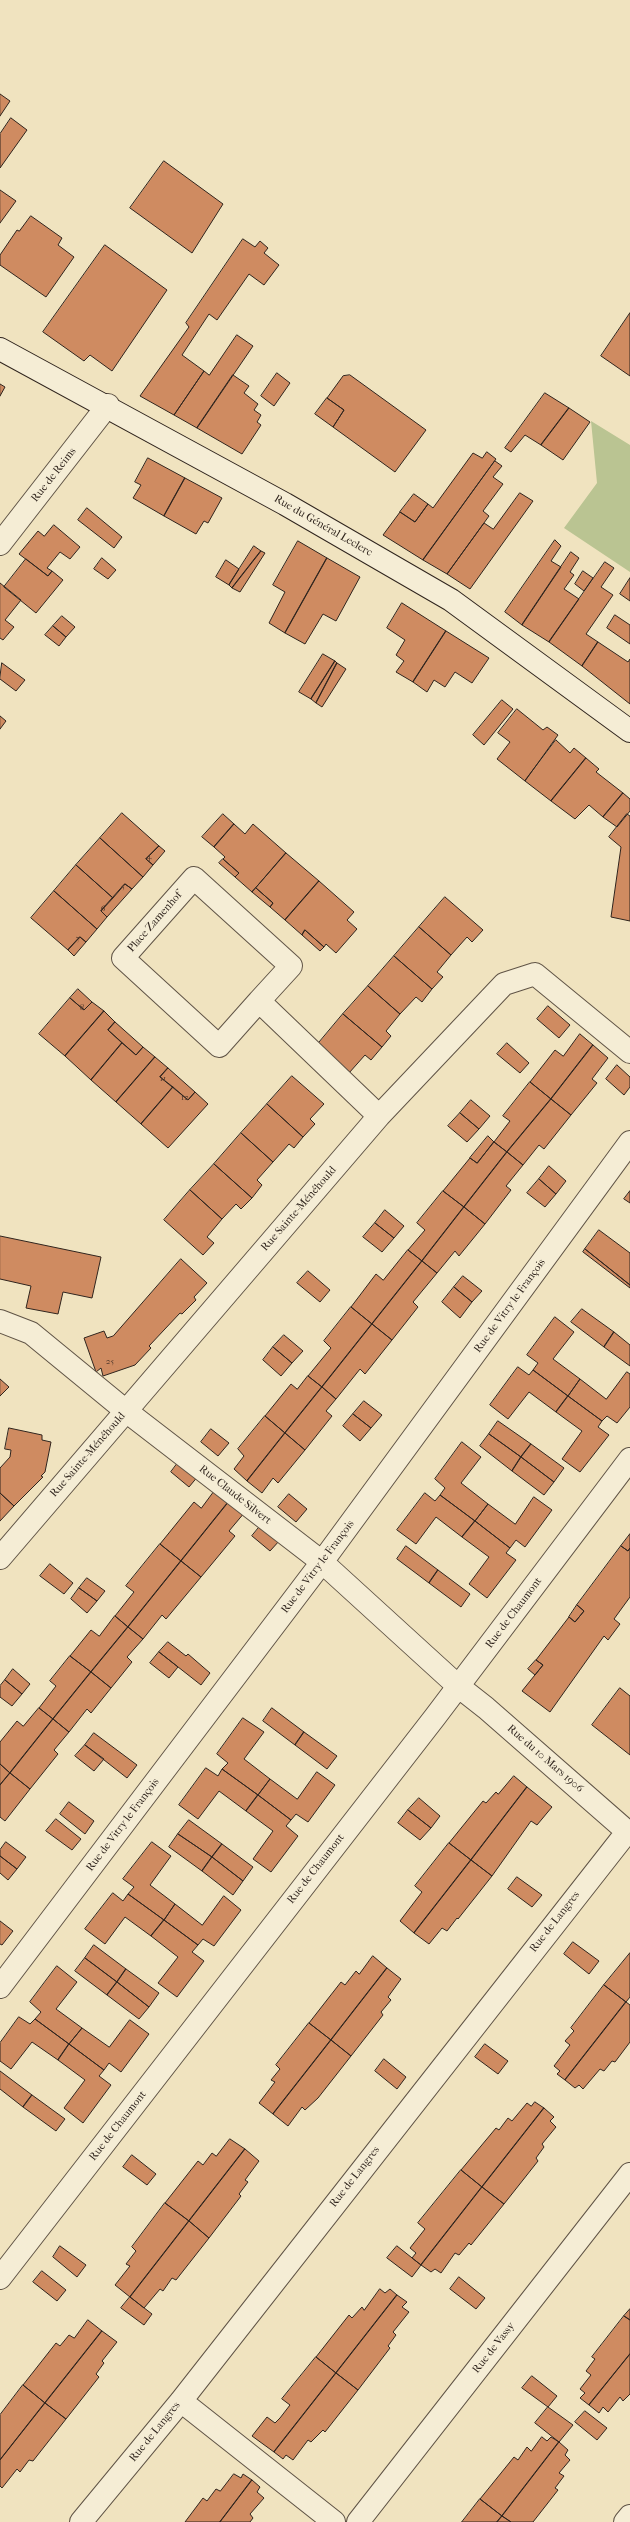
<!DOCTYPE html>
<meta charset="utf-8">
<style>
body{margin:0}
canvas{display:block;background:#f0e3bf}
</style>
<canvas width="630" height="2522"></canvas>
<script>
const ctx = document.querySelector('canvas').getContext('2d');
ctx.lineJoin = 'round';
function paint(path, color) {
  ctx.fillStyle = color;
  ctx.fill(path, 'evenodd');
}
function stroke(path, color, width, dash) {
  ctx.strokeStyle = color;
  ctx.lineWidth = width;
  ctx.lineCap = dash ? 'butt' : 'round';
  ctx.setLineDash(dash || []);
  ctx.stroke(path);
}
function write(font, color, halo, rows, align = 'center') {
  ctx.font = font + ' "IM FELL French Canon",serif';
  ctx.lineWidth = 3;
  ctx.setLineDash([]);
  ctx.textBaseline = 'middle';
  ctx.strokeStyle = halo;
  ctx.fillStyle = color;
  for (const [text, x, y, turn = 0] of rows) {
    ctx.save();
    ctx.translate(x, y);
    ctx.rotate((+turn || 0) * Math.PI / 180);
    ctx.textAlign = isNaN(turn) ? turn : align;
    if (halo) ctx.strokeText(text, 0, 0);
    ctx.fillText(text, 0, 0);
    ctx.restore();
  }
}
paint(new Path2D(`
 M591,421L630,445V572L564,528L597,483Z`), '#bac492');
const building = new Path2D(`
 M0,94L10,101L0,116Z
 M11,118L27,130L0,168V134Z
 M164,161L223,204L192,253L130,208Z
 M0,190L16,201L0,223Z
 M31,216L62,238L58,245L74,257L46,297L0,265V255L17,230L19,231Z
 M243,239L255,247L260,241L268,248L264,253L279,265L264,285L249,274L217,320L209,314L182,355L204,371L174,415L140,396L189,327L186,323Z
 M105,245L167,290L112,371L90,355L84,361L43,332Z
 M630,313V376L601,356Z
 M237,335L253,346L197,428L174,415L204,371L209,375Z
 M277,373L290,383L274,406L261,396Z
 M233,375L249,386L244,393L258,404L254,410L261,415L257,422L261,425L242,454L197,428Z
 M350,375L426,430L395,472L333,427L344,410L327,398L343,376Z
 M0,384L5,387L0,396Z
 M545,393L569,408L541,445L525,435L511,452L505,448Z
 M327,398L344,410L333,427L315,414Z
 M569,408L590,422L563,460L541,445Z
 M487,452L496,459L423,560L383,535L400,512L415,522L428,504L433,508L473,453L482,458Z
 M148,458L185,478L164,516L133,498L141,485L135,482Z
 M495,461L502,466L493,477L503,484L483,511L489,516L447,574L423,560Z
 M185,478L222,498L208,523L204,521L196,534L164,516Z
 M520,493L533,501L470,589L447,574L484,523L493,529Z
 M414,494L428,504L415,522L400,512Z
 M87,508L122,537L114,548L78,520Z
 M54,525L80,547L70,559L60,552L47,568L52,571L48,576L19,554L38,531L44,536Z
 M555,540L561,546L551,561L561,567L522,625L505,612Z
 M298,541L327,558L285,633L269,623L285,592L273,585Z
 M254,546L261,551L232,588L229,585Z
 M261,551L265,553L240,592L232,588Z
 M571,552L579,558L570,572L574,575L564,589L579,599L549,642L522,625Z
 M102,558L116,570L108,579L94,569Z
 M327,558L360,577L336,621L323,614L305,644L285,633Z
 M26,559L48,576L52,571L63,580L36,613L4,587Z
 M226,560L239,569L229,585L216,577Z
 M605,562L614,568L601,587L613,595L586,634L598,642L582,666L549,642Z
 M583,571L593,578L584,591L575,584Z
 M630,578V601L620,594Z
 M0,583L21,600L5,620L14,627L3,640L0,638Z
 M402,603L446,631L413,682L396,672L404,661L396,655L405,640L387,628Z
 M615,615L630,625V644L607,628Z
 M62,616L75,627L66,637L53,626Z
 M53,626L66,637L59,646L45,635Z
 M446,631L489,658L472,683L455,672L445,687L434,680L427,692L413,682Z
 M598,642L628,662L630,659V704L582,666Z
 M323,654L335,661L311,699L299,692Z
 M335,661L337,663L316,703L311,699Z
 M2,663L25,680L16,691L0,679Z
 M337,663L346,669L322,707L316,703Z
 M502,700L513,709L484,745L473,735Z
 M517,709L543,730L547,727L558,735L525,781L497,759L510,742L498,733Z
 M0,716L6,721L0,729Z
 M556,740L570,753L574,748L586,758L551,801L525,781Z
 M586,758L599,769L596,772L623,793L603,817L589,805L575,819L551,801Z
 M623,793L630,799V811L617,827L603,817Z
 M122,813L159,846L146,859L153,865L143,877L100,838Z
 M223,814L234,824L214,847L202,837Z
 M627,814L630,816V921L611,917L621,847L609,837Z
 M234,824L245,834L253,824L286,853L252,892L235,877L239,873L223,859L225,857L214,847Z
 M100,838L143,877L132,889L125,884L113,898L76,865Z
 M159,846L165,851L153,865L146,859Z
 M286,853L319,881L285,920L270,907L273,903L256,888Z
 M223,859L239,873L235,877L219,863Z
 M76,865L113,898L101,911L107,917L97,929L54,891Z
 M319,881L354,912L347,920L357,929L336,953L326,944L324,947L305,930L302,935L285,920Z
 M125,884L132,889L107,917L101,911Z
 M256,888L273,903L270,907L252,892Z
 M54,891L97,929L86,942L80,937L68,950L31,918Z
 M445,897L483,930L472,942L467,937L451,955L419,927Z
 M419,927L451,955L437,972L443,977L432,989L394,956Z
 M305,930L324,947L320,951L302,935Z
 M80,937L86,942L74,956L68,950Z
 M394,956L432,989L422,1002L416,997L400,1014L368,986Z
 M368,986L400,1014L386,1031L391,1036L382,1047L343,1014Z
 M78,989L92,1002L84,1010L70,998Z
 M70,998L84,1010L92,1002L104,1011L65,1056L39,1034Z
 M548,1006L570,1025L559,1038L537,1019Z
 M104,1011L115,1022L108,1030L122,1043L91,1080L65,1056Z
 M343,1014L382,1047L371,1060L365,1055L349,1073L317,1045Z
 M115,1022L143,1047L136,1055L108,1030Z
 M580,1034L593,1045L551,1099L530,1082L555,1050L563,1056Z
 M122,1043L136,1055L143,1047L155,1057L116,1102L91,1080Z
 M507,1043L529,1063L520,1073L497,1054Z
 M593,1045L608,1058L592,1079L597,1083L571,1115L551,1099Z
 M155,1057L168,1068L160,1077L173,1087L141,1124L116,1102Z
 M617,1065L630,1077V1087L624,1095L606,1079Z
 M168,1068L195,1092L188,1100L160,1077Z
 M292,1076L324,1104L310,1119L315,1124L303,1137L267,1104Z
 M530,1082L551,1099L507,1152L494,1142L510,1121L503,1116Z
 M173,1087L188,1100L195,1092L208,1104L168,1148L141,1124Z
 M551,1099L571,1115L544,1149L539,1145L523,1165L507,1152Z
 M471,1100L490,1116L479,1129L460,1113Z
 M267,1104L303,1137L294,1148L289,1144L273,1162L241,1133Z
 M460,1113L479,1129L467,1142L448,1126Z
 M241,1133L273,1162L257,1180L262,1185L252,1198L214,1164Z
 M488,1136L494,1142L477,1163L470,1158Z
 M494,1142L507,1152L464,1207L443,1191L470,1158L477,1163Z
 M507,1152L523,1165L506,1186L511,1190L485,1224L464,1207Z
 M214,1164L252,1198L241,1209L236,1204L222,1219L190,1190Z
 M549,1166L566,1181L556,1194L539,1179Z
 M539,1179L556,1194L545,1207L527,1193Z
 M190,1190L222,1219L207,1237L214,1243L203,1255L164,1220Z
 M443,1191L464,1207L422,1261L408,1250L425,1230L417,1223Z
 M630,1191V1203L624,1199Z
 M464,1207L485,1224L459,1256L455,1251L437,1273L422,1261Z
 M385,1210L404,1226L394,1238L375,1223Z
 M375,1223L394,1238L382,1252L363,1237Z
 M599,1230L630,1253V1285L585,1249Z
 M0,1236L101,1257L92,1298L63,1292L58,1314L26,1308L31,1286L0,1279Z
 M585,1249L630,1285V1288L583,1252Z
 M408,1250L422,1261L372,1324L351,1307L376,1274L383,1280Z
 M181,1259L207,1283L194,1297L196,1300L182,1314L180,1313L149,1346L151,1348L135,1365L103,1376L101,1368L96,1372L84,1338L104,1331L107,1338L113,1336Z
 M422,1261L437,1273L413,1302L418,1307L392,1340L372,1324Z
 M308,1271L330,1290L320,1302L297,1283Z
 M463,1276L482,1291L472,1302L454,1287Z
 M454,1287L472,1302L460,1318L442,1302Z
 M351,1307L372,1324L322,1387L308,1376L331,1348L324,1341Z
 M582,1309L614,1332L604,1347L571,1322Z
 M555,1317L574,1332L553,1359L580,1379L568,1396L533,1370L538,1363L527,1355Z
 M372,1324L392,1340L365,1374L360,1369L336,1399L322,1387Z
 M614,1332L630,1345V1366L604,1347Z
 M284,1335L303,1351L292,1363L273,1347Z
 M273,1347L292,1363L281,1376L263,1360Z
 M518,1367L529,1375L533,1370L568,1396L556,1412L529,1392L508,1419L490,1405Z
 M627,1372L630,1374V1407L617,1423L607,1416L602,1421L568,1396L580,1379L606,1399Z
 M308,1376L322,1387L285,1433L265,1416L291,1384L297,1389Z
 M0,1379L9,1387L0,1396Z
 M322,1387L336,1399L326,1411L332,1416L305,1450L285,1433Z
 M568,1396L602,1421L598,1427L609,1435L580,1472L562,1459L582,1431L556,1412Z
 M364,1401L382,1415L371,1428L353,1414Z
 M353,1414L371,1428L360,1441L343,1426Z
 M265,1416L285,1433L247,1481L234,1469L244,1456L238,1449Z
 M498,1421L531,1444L521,1457L489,1434Z
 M9,1428L42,1435V1440L51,1442L45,1472L41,1476L43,1477L14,1506L0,1493V1468L10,1457L11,1450L5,1449Z
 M211,1429L229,1443L218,1456L201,1442Z
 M285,1433L305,1450L278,1483L273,1478L262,1493L247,1481Z
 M489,1434L521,1457L512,1471L480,1446Z
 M462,1442L481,1457L461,1483L488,1504L475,1521L440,1495L445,1488L435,1479Z
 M531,1444L564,1468L554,1482L521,1457Z
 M521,1457L554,1482L544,1495L512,1471Z
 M180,1460L199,1475L189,1487L171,1472Z
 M216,1489L230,1500L181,1561L160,1544L194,1502L201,1508Z
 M0,1493L14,1506L0,1521Z
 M425,1493L435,1501L440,1495L475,1521L462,1537L436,1517L416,1544L397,1530Z
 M289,1494L307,1509L296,1522L278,1507Z
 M534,1497L552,1510L525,1547L516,1540L510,1548L475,1521L488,1504L515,1524Z
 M230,1500L245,1512L229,1531L235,1536L201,1577L181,1561Z
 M475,1521L510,1548L506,1553L516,1560L487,1598L469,1584L489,1557L462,1537Z
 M261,1525L280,1540L270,1551L252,1536Z
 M630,1534V1548L628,1551L621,1546Z
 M160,1544L181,1561L128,1627L115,1616L134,1592L126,1586Z
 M406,1546L438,1570L429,1583L397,1559Z
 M621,1546L628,1551L630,1548V1597L614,1619L620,1624L608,1640L604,1636L550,1712L522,1691L543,1665L536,1660L569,1617L575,1622L584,1611L577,1605Z
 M181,1561L201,1577L166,1619L162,1615L143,1639L128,1627Z
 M50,1564L73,1583L64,1594L40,1576Z
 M438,1570L470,1594L461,1607L429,1583Z
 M87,1578L105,1591L97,1601L79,1588Z
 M79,1588L97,1601L87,1613L71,1599Z
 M577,1605L584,1611L575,1622L569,1617Z
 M115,1616L128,1627L91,1672L70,1656L91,1630L99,1636Z
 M128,1627L143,1639L127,1657L132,1662L111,1688L91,1672Z
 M168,1642L186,1656L188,1654L210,1673L201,1685L159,1652Z
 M159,1652L178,1667L169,1678L150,1663Z
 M70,1656L91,1672L53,1719L39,1708L56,1686L50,1681Z
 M536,1660L543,1665L535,1675L528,1669Z
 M13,1669L30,1684L22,1694L5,1680Z
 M91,1672L111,1688L91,1713L87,1709L69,1732L53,1719Z
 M5,1680L22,1694L12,1706L0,1697V1686Z
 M620,1688L630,1696V1755L592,1725Z
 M39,1708L53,1719L10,1773L0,1764V1742L17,1721L23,1726Z
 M272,1708L304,1732L295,1745L263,1721Z
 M243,1718L264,1732L244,1759L270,1779L258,1795L222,1769L228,1763L217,1754Z
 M53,1719L69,1732L54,1750L58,1754L30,1789L10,1773Z
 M304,1732L337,1756L327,1769L295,1745Z
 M94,1733L137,1765L127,1778L85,1745Z
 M85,1745L104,1759L94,1771L75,1756Z
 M0,1764L10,1773L0,1785Z
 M206,1768L218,1776L222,1769L258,1795L246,1811L219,1791L198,1819L179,1805Z
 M317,1772L335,1785L308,1822L296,1814L291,1820L258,1795L270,1779L297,1799Z
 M10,1773L30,1789L5,1821L0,1817V1785Z
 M514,1776L527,1787L471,1860L449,1843L483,1801L486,1803L496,1792L498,1794Z
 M527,1787L552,1807L537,1825L531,1821L492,1876L471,1860Z
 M258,1795L291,1820L286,1826L298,1836L271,1872L253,1859L273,1831L246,1811Z
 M419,1798L440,1816L431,1828L408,1810Z
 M69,1802L94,1821L85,1834L60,1814Z
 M408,1810L431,1828L420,1840L398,1823Z
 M56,1819L81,1839L72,1850L46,1831Z
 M189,1820L222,1844L212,1857L178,1834Z
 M178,1834L212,1857L202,1871L169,1847Z
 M6,1842L26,1857L17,1869L0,1856V1850Z
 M152,1842L171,1856L150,1885L175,1904L164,1920L128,1894L134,1887L123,1879Z
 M449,1843L471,1860L414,1933L400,1921L422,1892L415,1886Z
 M222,1844L253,1867L243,1881L212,1857Z
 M0,1856L17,1869L8,1880L0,1873Z
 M212,1857L243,1881L233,1895L202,1871Z
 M471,1860L492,1876L458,1919L457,1918L447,1931L442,1928L429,1944L414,1933Z
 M517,1877L542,1895L532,1907L508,1889Z
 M113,1893L123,1901L128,1894L164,1920L151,1936L125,1917L105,1944L85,1929Z
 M224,1896L241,1910L214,1946L203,1939L198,1945L164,1920L175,1904L202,1925Z
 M164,1920L198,1945L192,1952L204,1961L177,1997L158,1983L178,1957L151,1936Z
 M0,1921L13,1931L2,1945L0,1944Z
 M573,1942L599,1961L589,1974L564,1954Z
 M94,1945L126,1969L117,1982L85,1958Z
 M630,1953V1997L626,2002L604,1985Z
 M373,1956L387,1968L331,2040L309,2023L341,1982L345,1985L356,1971L359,1974Z
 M85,1958L117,1982L107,1995L75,1971Z
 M57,1966L77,1982L56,2009L82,2028L69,2044L35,2019L41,2012L30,2002Z
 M387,1968L401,1979L388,1997L391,2000L381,2012L383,2015L351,2056L331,2040Z
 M126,1969L159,1993L149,2007L117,1982Z
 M117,1982L149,2007L139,2019L107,1995Z
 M604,1985L626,2002L565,2080L557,2074L560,2071L554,2066L570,2045L565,2041L574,2031L571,2028Z
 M626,2002L630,2005V2042L615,2062L612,2061L604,2071L600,2069L583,2089L579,2085L575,2088L565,2080Z
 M19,2017L30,2024L35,2019L69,2044L58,2060L32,2042L11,2069L0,2061V2043Z
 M130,2020L149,2034L121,2072L109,2063L104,2070L69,2044L82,2028L109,2047Z
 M309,2023L331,2040L273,2114L259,2103L275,2082L271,2080L280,2069L276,2065Z
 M331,2040L351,2056L318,2098L305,2110L302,2107L288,2126L273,2114Z
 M69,2044L104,2070L99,2076L111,2085L83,2123L64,2108L85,2080L58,2060Z
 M485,2044L508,2061L498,2074L475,2057Z
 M384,2059L406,2077L397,2089L375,2071Z
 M0,2071L32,2095L23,2107L0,2089Z
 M32,2095L65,2119L56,2131L23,2107Z
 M535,2102L544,2108L482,2187L461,2170L496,2128L499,2130L508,2118L512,2121L527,2103L531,2106Z
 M544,2108L554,2117L550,2121L556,2127L542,2144L544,2147L536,2158L538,2161L504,2204L482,2187Z
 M230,2139L245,2149L189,2221L165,2203L198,2161L203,2165L212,2153L216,2156Z
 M245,2149L259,2161L245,2180L248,2182L239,2194L241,2196L209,2238L189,2221Z
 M132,2155L156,2174L147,2185L123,2167Z
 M461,2170L482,2187L421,2265L412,2258L416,2253L410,2248L425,2229L418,2223Z
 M482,2187L504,2204L471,2245L469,2243L459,2255L455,2253L441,2273L435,2269L431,2272L421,2265Z
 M165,2203L189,2221L130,2297L115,2285L130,2266L126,2264L136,2251L132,2247Z
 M189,2221L209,2238L176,2280L172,2278L163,2291L160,2289L144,2308L130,2297Z
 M60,2246L86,2265L77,2277L53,2257Z
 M397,2246L421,2265L412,2277L387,2258Z
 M42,2271L66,2290L57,2301L33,2282Z
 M459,2277L485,2298L476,2309L450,2289Z
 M380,2289L385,2293L390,2289L397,2295L336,2373L316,2357L349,2315L352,2318L362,2307L364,2310Z
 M397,2295L407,2302L402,2307L409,2312L393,2332L396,2335L388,2346L390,2348L358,2390L336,2373Z
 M130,2297L152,2314L144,2325L121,2308Z
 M630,2309V2320L624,2316Z
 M624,2316L630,2320V2354L589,2405L580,2398L585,2393L580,2389L591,2375L586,2371L595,2359L592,2357Z
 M88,2320L102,2331L45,2403L23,2385L56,2343L60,2346L69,2335L74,2338Z
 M102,2331L117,2342L102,2361L104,2363L96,2374L99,2377L66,2419L45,2403Z
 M630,2354V2394L623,2401L620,2397L608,2412L603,2407L599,2413L589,2405Z
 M316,2357L336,2373L274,2452L252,2436L267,2417L275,2423L280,2418L290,2405L282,2399Z
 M336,2373L358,2390L325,2432L323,2430L311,2442L308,2440L293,2460L286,2455L283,2459L274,2452Z
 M532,2376L557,2396L548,2407L522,2388Z
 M23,2385L45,2403L0,2460V2415Z
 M45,2403L66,2419L33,2461L29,2460L20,2472L17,2469L2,2488L0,2486V2460Z
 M548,2407L573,2425L559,2442L535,2423Z
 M585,2411L607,2428L597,2440L575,2422Z
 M542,2437L547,2441L551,2437L559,2442L502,2516L480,2499L514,2457L518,2460L527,2447L531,2451Z
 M559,2442L568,2450L565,2455L570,2460L559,2473L564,2476L555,2488L558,2490L533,2522H511L502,2516Z
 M234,2474L241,2478L243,2474L252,2480L220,2522H185L203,2498L207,2501L216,2489L220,2491Z
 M252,2480L260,2487L257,2492L264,2498L250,2514L253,2518L250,2522H220Z
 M480,2499L502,2516L497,2522H462Z
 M502,2516L511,2522H497Z`);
paint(building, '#cf8b61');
stroke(building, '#30251e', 1);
const street = new Path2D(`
 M0,544L108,405
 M259,1001L219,1046L123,958L194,878L291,966L259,1001L379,1116
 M0,1321L31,1333L126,1411L322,1562L458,1686L486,1708L630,1834
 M0,1558L379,1116L504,984L535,974L630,1052
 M0,1987L322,1562L630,1142
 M0,2278L435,1717L630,1459
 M181,2401L334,2522
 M81,2522L181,2401L627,1832
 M358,2522L630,2174
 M625,2522L630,2516`);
const secondary = new Path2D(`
 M0,349L285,504L451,600L630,731`);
stroke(street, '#605446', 24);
stroke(secondary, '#30251e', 24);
stroke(street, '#f5edd5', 22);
stroke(secondary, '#f5edd5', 22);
write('9px', '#583e2f', null, [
 ["4",149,857],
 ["5",123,887],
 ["6",103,909],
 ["7",78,939],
 ["8",82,1008],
 ["11",163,1079],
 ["12",185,1098],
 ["25",110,1362]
]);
write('11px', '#30251e', '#f5edd5', [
 ["Rue de Reims",54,475,-52],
 ["Rue du Général Leclerc",323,526,30],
 ["Place Zamenhof",155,922,-49],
 ["Rue Sainte-Ménéhould",299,1209,-49],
 ["Rue de Vitry le François",510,1306,-54],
 ["Rue Sainte-Ménéhould",88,1455,-49],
 ["Rue Claude Silvert",235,1495,38],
 ["Rue de Vitry le François",318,1567,-53],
 ["Rue de Chaumont",514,1613,-53],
 ["Rue du 10 Mars 1906",545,1759,41],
 ["Rue de Vitry le François",123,1825,-53],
 ["Rue de Chaumont",316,1869,-52],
 ["Rue de Langres",555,1922,-52],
 ["Rue de Chaumont",118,2126,-52],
 ["Rue de Langres",355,2177,-52],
 ["Rue de Vassy",494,2348,-52],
 ["Rue de Langres",155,2432,-51]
]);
</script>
